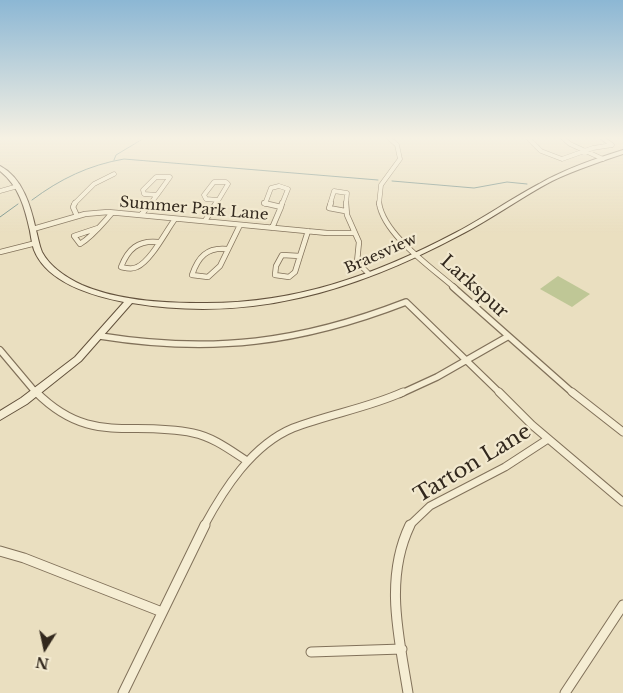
<!DOCTYPE html>
<style>
body{margin:0}
#map{position:relative;width:623px;height:693px;overflow:hidden;background:#eadfc0;font-family:"Libre Baskerville",serif}
canvas{display:block}
.north{position:absolute;left:20px;top:623px;width:50px;height:50px;-webkit-text-stroke:4px #f2e9cf;paint-order:stroke;rotate:190deg;font-size:14px;font-weight:700;line-height:20px;text-align:center;color:#32281d}
.north::after{content:'';display:block;margin:auto;width:18px;height:22px;background:#32281d;clip-path:polygon(50% 0,100% 100%,50% 72%,0 100%)}
</style>
<div id="map">
<canvas width="623" height="693"></canvas>
<div class="north">N</div>
</div>
<script>
const ctx = document.querySelector('canvas').getContext('2d');
ctx.lineJoin = 'round';
function paint(path, color) {
  ctx.fillStyle = color;
  ctx.fill(path, 'evenodd');
}
function stroke(path, color, width, dash) {
  ctx.strokeStyle = color;
  ctx.lineWidth = width;
  ctx.lineCap = dash ? 'butt' : 'round';
  ctx.setLineDash(dash || []);
  ctx.stroke(path);
}
function write(font, color, halo, rows, align = 'center') {
  ctx.font = font + ' "Libre Baskerville",serif';
  ctx.lineWidth = 4.5;
  ctx.setLineDash([]);
  ctx.textBaseline = 'middle';
  ctx.strokeStyle = halo;
  ctx.fillStyle = color;
  for (const [text, x, y, turn = 0] of rows) {
    ctx.save();
    ctx.translate(x, y);
    ctx.rotate((+turn || 0) * Math.PI / 180);
    ctx.textAlign = isNaN(turn) ? turn : align;
    if (halo) ctx.strokeText(text, 0, 0);
    ctx.fillText(text, 0, 0);
    ctx.restore();
  }
}
paint(new Path2D(`
 M558,276L590,294L572,307L540,289Z`), '#bfc796');
stroke(new Path2D(`
 M114,160L116,155L146,137
 M392,181L474,188L507,182L527,184
 M32,200C60,179 89,165 124,159L378,180
 M0,217L18,204`), '#6b8983', 1);
const streetFar4 = new Path2D(`
 M527,137L541,151L562,159L593,148L612,145
 M562,137L570,144L603,159
 M601,137L612,145
 M156,177H170L157,195L144,194L143,190Z
 M0,191L18,186
 M74,204L94,184L114,174
 M150,204L157,195
 M216,204L228,184L226,182H214L204,195L206,199L218,200
 M265,204L271,188L279,186L288,189L282,204
 M330,204L334,191L347,193L346,204
 M379,204L381,185L400,159L397,145L388,137`);
const streetFar3 = new Path2D(`
 M75,203L73,207L77,216
 M264,203L281,207
 M331,203L329,208L345,211
 M346,203L347,215L359,242L357,262L369,274
 M379,203C384,235 431,267 455,288
 M281,207L282,203
 M141,215L151,203
 M205,221L216,203
 M98,228L74,236L80,244C93,236 102,224 112,213
 M272,228L281,207
 M33,229L85,214L108,212L327,233H354
 M158,242C138,240 128,249 121,267C126,268 132,270 137,267C151,261 166,231 175,219
 M227,249C207,247 198,257 192,275L208,277L220,266L240,225
 M0,252L36,243
 M282,255L300,256L295,272L289,277L275,275L276,266Z
 M300,256L308,231`);
const streetFar2 = new Path2D(`
 M453,287L574,394
 M100,336C213,354 300,343 406,302L501,394
 M0,350L37,394
 M400,394L437,377L507,337`);
const streetFar1 = new Path2D(`
 M36,392C90,446 129,420 193,433C213,437 230,450 247,461
 M499,392L532,425L623,502
 M572,392L623,432
 M204,526C224,489 252,445 293,428C329,414 368,408 403,392
 M409,526L430,506L505,467L548,439`);
const street = new Path2D(`
 M0,551L24,558L162,612
 M311,652L402,649
 M123,693L205,525
 M408,693C399,637 384,579 410,525
 M565,693L623,605`);
const secondary = new Path2D(`
 M623,150V154C599,162 575,170 552,181C521,197 492,219 460,235C355,291 251,323 132,303L81,361L27,404L0,420V411L21,398L75,357L124,302C93,296 47,283 34,250C32,244 31,237 30,231C25,208 19,186 0,171V166C23,178 31,207 36,230C38,237 39,245 42,252C50,267 67,278 82,285C117,300 160,303 197,303C292,305 374,276 457,232C485,217 511,199 539,184C565,169 594,159 623,150Z`);
stroke(streetFar4, '#81715a', 5);
stroke(streetFar3, '#81715a', 6);
stroke(streetFar2, '#81715a', 8);
stroke(streetFar1, '#81715a', 9);
stroke(street, '#81715a', 11);
stroke(secondary, '#63523d', 2);
stroke(streetFar4, '#f5edd3', 4);
stroke(streetFar3, '#f5edd3', 4.5);
stroke(streetFar2, '#f5edd3', 5.5);
stroke(streetFar1, '#f5edd3', 7);
stroke(street, '#f5edd3', 9);
paint(secondary, '#f5edd3');
const sky = ctx.createLinearGradient(0, 0, 0, 234);
sky.addColorStop(0, '#8cb7d4');
sky.addColorStop(0.59, '#f6f1e3');
sky.addColorStop(1, '#f6f1e300');
ctx.fillStyle = sky;
ctx.fillRect(0, 0, 623, 234);
write('15px', '#32281d', '#f2e9cf', [
 ["Summer Park Lane",194,209,5],
 ["Braesview",381,254,-24]
]);
write('18px', '#32281d', '#f2e9cf', [
 ["Larkspur",474,287,42]
]);
write('21px', '#32281d', '#f2e9cf', [
 ["Tarton Lane",473,464,-31]
]);
</script>
